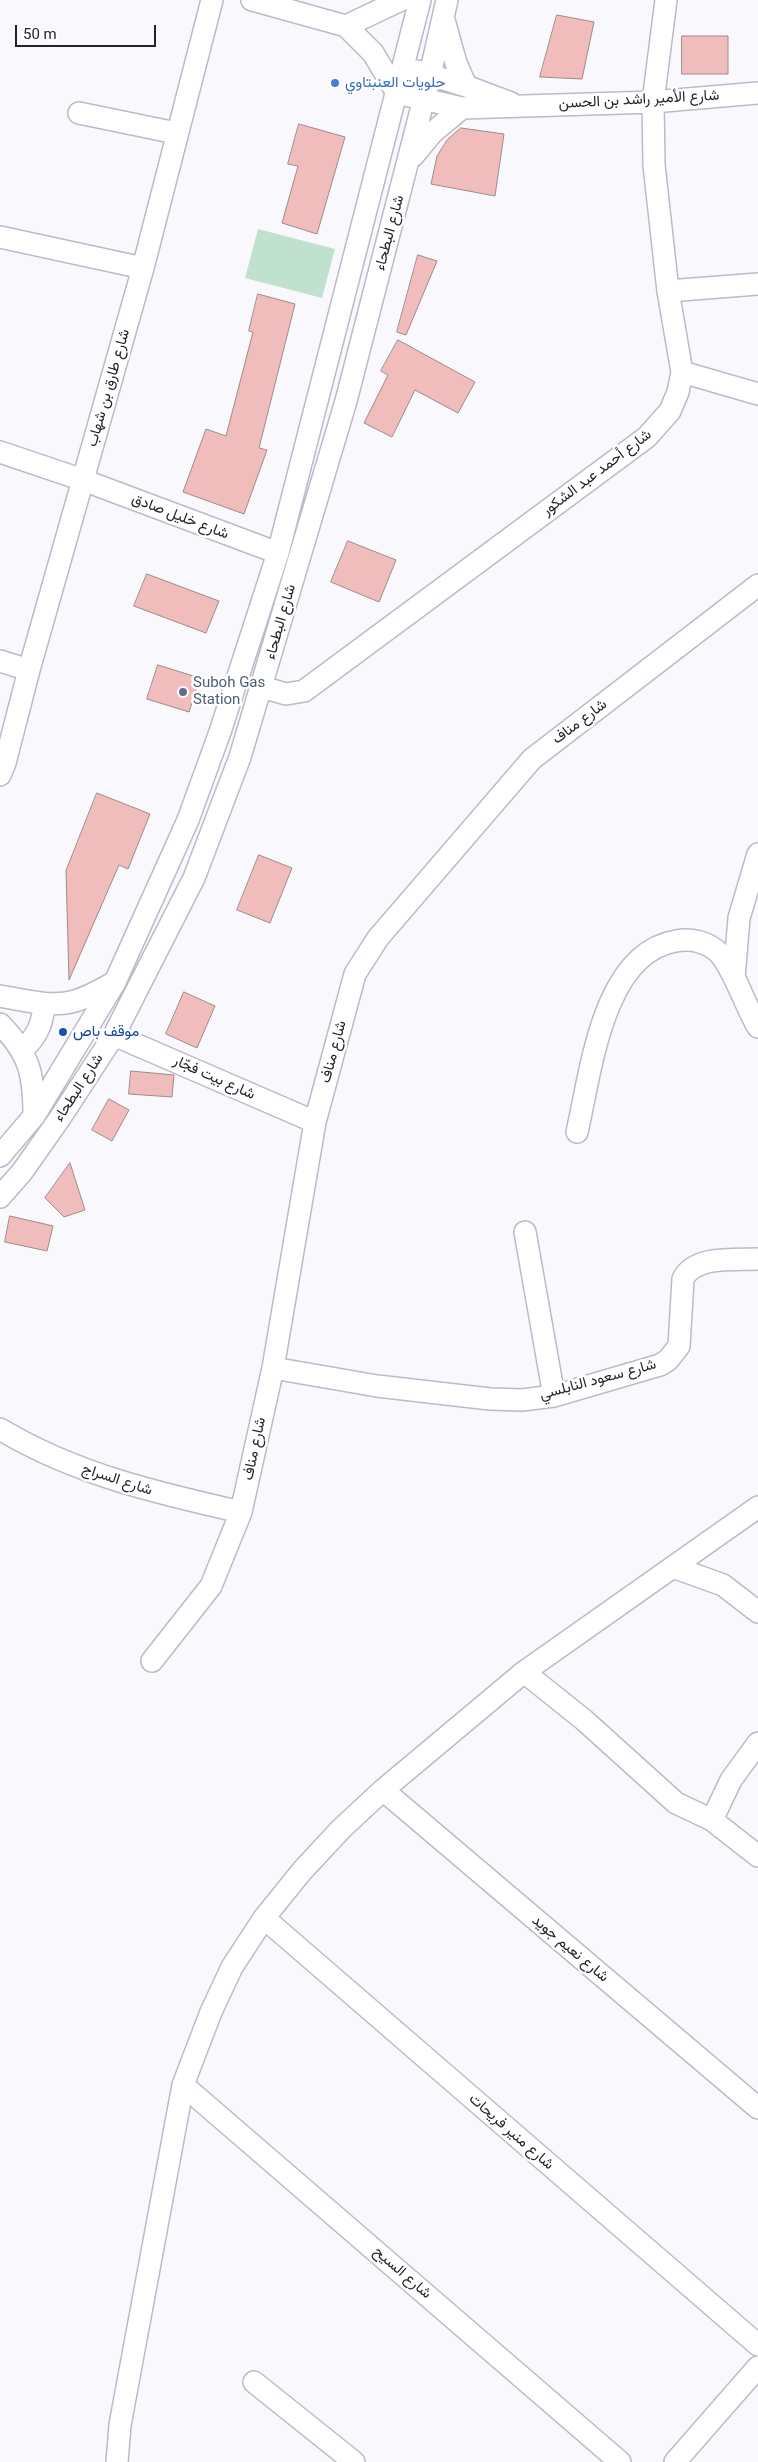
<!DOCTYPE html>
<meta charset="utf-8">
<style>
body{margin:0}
#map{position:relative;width:758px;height:2462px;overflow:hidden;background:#f9f8fc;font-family:Roboto,sans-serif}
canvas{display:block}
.scale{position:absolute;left:15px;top:25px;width:141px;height:22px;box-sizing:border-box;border:2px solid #242329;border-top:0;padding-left:6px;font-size:15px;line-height:18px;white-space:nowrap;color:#242329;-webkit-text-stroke:4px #fff;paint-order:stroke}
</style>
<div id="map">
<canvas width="758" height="2462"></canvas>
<div class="scale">50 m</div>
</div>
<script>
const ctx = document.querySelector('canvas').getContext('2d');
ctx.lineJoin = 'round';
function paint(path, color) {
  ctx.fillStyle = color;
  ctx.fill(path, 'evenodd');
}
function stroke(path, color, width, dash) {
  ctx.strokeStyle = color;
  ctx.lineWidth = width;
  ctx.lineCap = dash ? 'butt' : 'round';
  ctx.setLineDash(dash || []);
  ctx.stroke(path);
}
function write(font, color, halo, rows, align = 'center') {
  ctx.font = font + ' Roboto,Vazirmatn,sans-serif';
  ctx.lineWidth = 5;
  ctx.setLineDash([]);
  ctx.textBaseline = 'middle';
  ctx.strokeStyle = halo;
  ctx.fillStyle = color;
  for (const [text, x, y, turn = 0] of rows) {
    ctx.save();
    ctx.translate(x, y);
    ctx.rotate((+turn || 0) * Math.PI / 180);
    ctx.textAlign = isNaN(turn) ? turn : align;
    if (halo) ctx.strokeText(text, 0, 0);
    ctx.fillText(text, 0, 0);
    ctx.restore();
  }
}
paint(new Path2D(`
 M258,229L335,249L322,298L245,278Z`), '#c1e1cf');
const building = new Path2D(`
 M557,15L594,22L582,79L540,77Z
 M682,36H728V74H682Z
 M299,124L345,137L317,234L282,223L298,166L288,164Z
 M461,128L504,134L495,196L431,184L437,156L447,140Z
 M418,255L437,261L406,335L397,332Z
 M258,294L295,304L259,448L267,450L244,514L183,492L206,429L226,436L253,332L249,331Z
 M398,340L475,382L458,413L415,390L392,437L364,423L388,375L381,371Z
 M348,541L396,560L379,602L331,582Z
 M147,574L219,601L206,633L134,606Z
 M158,665L200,678L189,712L147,699Z
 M97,793L150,814L128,869L119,865L69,980L66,871Z
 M259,855L292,868L270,923L237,910Z
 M184,992L215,1006L197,1048L166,1034Z
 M131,1071L174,1075L172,1097L129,1094Z
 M109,1099L129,1110L112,1141L92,1130Z
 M70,1163L85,1210L64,1217L45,1198Z
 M10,1216L53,1226L47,1251L5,1242Z`);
paint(building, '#f0bdbc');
stroke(building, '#9e8a89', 1);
const minor = new Path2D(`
 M252,0L346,26L373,53L397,93L462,108L653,102L758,93
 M444,20L456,63L466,86
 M346,26L401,0
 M417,71L466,86L511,103
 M79,113L176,133
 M413,156L432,133L462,108
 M0,237L143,268
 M668,291L758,284
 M682,372L758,394
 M0,452L83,480L278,553
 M0,661L29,670
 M262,687L286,694L304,691L647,437L670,411L678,392L682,372L668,291L654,165L653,102L666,0
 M0,775L5,763L29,670L143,268L212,0
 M734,978L739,918L758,854
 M0,996C24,1000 51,1008 75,1001C89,997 102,989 115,982
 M0,1024C30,1054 34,1075 34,1116
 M114,1035L315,1122
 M22,1050C37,1037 43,1023 44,1004
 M577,1132C591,1073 602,953 676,941C691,938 708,942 719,953C734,969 745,1006 758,1027
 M0,1156L34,1116L115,982L188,820L220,732L278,553L420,0
 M0,1197L22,1172L60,1118L114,1035L194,878L240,757L346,401L430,75L447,0
 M525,1232L554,1396
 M273,1368L377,1386L490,1399L522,1400L554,1396L660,1365L668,1360L679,1346L683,1279C695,1255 735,1260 758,1259
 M0,1429C75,1474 157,1493 241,1512
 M673,1567L723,1585L758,1612
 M152,1661L211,1586L241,1512L273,1368L315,1122L355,974L378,938L532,759L758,585
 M524,1672L584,1720L676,1803L712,1820L758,1856
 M383,1790L758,2108
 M712,1820L731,1780L758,1743
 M264,1918L758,2345
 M183,2085L620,2462
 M254,2382L354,2462
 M117,2462L120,2425L183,2085L211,2012L232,1967L264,1918L302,1871L341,1829L383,1790L524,1672L758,1507
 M675,2462L758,2367`);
stroke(minor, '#beb9ca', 24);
stroke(minor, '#fff', 21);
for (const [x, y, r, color] of [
 [335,83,5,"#3f7fe0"],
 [183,692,5,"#5c6f8a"],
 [63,1032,5,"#1a4fb4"]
]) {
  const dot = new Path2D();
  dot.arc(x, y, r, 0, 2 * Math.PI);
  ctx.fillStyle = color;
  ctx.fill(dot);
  stroke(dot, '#fff', 2);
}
write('15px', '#366cbe', '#fff', [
 ["حلويات العنبتاوي",345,83]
], 'left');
write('15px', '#242329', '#fff', [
 ["شارع الأمير راشد بن الحسن",639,100,-3],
 ["شارع البطحاء",390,233,-75],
 ["شارع طارق بن شهاب",109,388,-74],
 ["شارع أحمد عبد الشكور",597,473,-37],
 ["شارع خليل صادق",180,517,21],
 ["شارع البطحاء",281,622,-74],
 ["شارع مناف",580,722,-37],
 ["شارع مناف",334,1052,-75],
 ["شارع بيت فجّار",214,1078,24],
 ["شارع البطحاء",79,1088,-57],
 ["شارع سعود النابلسي",598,1380,-15],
 ["شارع مناف",255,1449,-78],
 ["شارع السراج",117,1480,18],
 ["شارع نعيم جويد",570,1949,40],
 ["شارع منير فريحات",511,2132,41],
 ["شارع السيح",402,2273,41]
]);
write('15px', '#4e5e75', '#fff', [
 ["Suboh Gas",193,683],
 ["Station",193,700]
], 'left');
write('15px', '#164399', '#fff', [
 ["موقف باص",73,1032]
], 'left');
</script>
